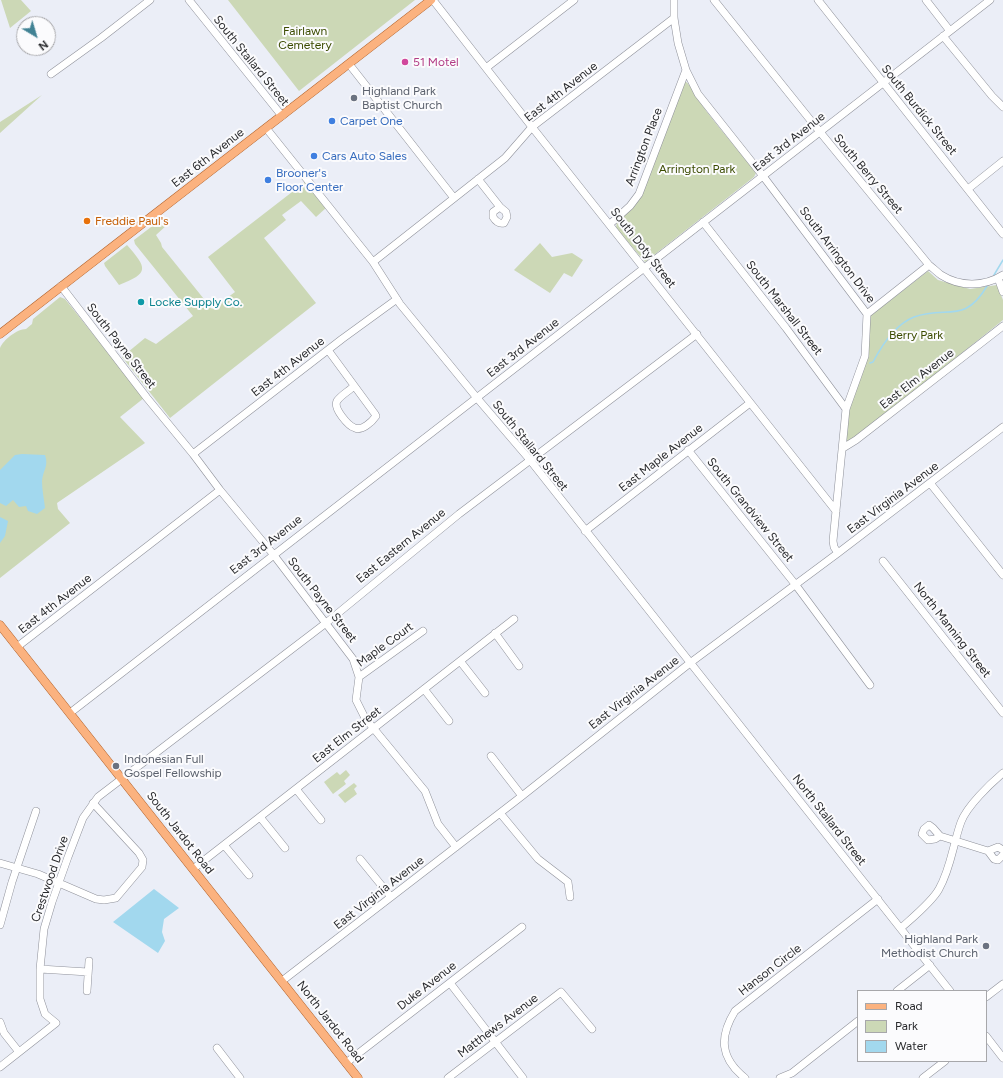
<!DOCTYPE html>
<style>
body{margin:0}
#map{position:relative;width:1003px;height:1078px;overflow:hidden;background:#ebeef7;font-family:Figtree,sans-serif}
canvas{display:block}
.legend{position:absolute;left:857px;top:990px;width:130px;height:72px;box-sizing:border-box;background:#fbfbfd;border:1px solid #a7a7aa;margin:0;padding:5px 7px;list-style:none;font-size:12px;color:#292a2d}
.legend li{display:flex;align-items:center;gap:8px;height:20px}
.legend b{width:20px;border:1px solid #a7a7aa}
.north{position:absolute;left:16px;top:16px;width:40px;height:40px;box-sizing:border-box;background:#fbfbfd;border:1px solid #a7a7aa;border-radius:50%;rotate:142deg;font-size:11px;font-weight:700;line-height:16px;text-align:center;color:#292a2d}
.north::after{content:'';display:block;margin:auto;width:14px;height:18px;background:#418294;clip-path:polygon(50% 0,100% 100%,50% 72%,0 100%)}
</style>
<div id="map">
<canvas width="1003" height="1078"></canvas>
<ul class="legend">
<li><b style="height:5px;background:#fbb27f"></b>Road</li>
<li><b style="height:11px;background:#ccd8b6"></b>Park</li>
<li><b style="height:11px;background:#a2d8ee"></b>Water</li>
</ul>
<div class="north">N</div>
</div>
<script>
const ctx = document.querySelector('canvas').getContext('2d');
ctx.lineJoin = 'round';
function paint(path, color) {
  ctx.fillStyle = color;
  ctx.fill(path, 'evenodd');
}
function stroke(path, color, width, dash) {
  ctx.strokeStyle = color;
  ctx.lineWidth = width;
  ctx.lineCap = dash ? 'butt' : 'round';
  ctx.setLineDash(dash || []);
  ctx.stroke(path);
}
function write(font, color, halo, rows, align = 'center') {
  ctx.font = font + ' Figtree,sans-serif';
  ctx.lineWidth = 4;
  ctx.setLineDash([]);
  ctx.textBaseline = 'middle';
  ctx.strokeStyle = halo;
  ctx.fillStyle = color;
  for (const [text, x, y, turn = 0] of rows) {
    ctx.save();
    ctx.translate(x, y);
    ctx.rotate((+turn || 0) * Math.PI / 180);
    ctx.textAlign = isNaN(turn) ? turn : align;
    if (halo) ctx.strokeText(text, 0, 0);
    ctx.fillText(text, 0, 0);
    ctx.restore();
  }
}
paint(new Path2D(`
 M1,0H21L31,11L10,28Z
 M228,0H415L299,91Z
 M684,82H686C690,84 703,106 707,112C723,133 740,152 756,173L754,177L645,262L616,228L617,221L632,208Z
 M42,95L0,133V122Z
 M305,182L324,206L326,208L316,217L301,201L282,215L286,220L264,238L316,303L170,418L122,357L145,338L156,344L193,316L135,244L134,240L159,221L162,219L165,220L168,224L156,235L161,243L162,247L212,309L235,292L208,257Z
 M540,243L552,257L572,253L583,260L572,277L564,273L550,293L514,270Z
 M127,245C147,268 150,273 119,285L105,266L104,263Z
 M928,271L938,280L970,289L997,285L1003,300V320L855,439L843,445L848,410L867,355L870,316Z
 M60,297L65,299L69,304L144,398L120,417L145,443L57,503L58,509L70,523L0,578V348C3,340 17,329 26,329L32,324L33,319Z
 M346,770L350,775L344,781L346,784L333,794L324,782L337,772L340,775Z
 M354,783L357,786L354,789L357,794L345,803L338,795Z`), '#ccd8b6');
paint(new Path2D(`
 M22,454L45,455C49,466 43,470 42,481C42,490 44,499 45,508L37,514L28,511L26,506L19,507L13,500L6,506L0,503V470L15,455Z
 M0,517L8,521L5,536L0,543Z
 M154,889L179,908L164,919L162,932L165,941L158,953L113,922Z`), '#a2d8ee');
stroke(new Path2D(`
 M994,275L1003,260
 M870,363L873,362C882,345 896,324 914,317C947,305 964,325 987,286`), '#a2d8ee', 1.5);
const minor = new Path2D(`
 M189,0L282,116
 M433,0L532,127L836,511
 M674,0V18L678,43L686,70L698,94L763,176L867,314L865,356L846,409L833,541L834,547L838,553
 M714,0L820,132L929,265C933,268 937,272 941,275C960,287 984,287 1003,275
 M818,0L1003,234
 M926,0L950,31
 M943,36L992,96L1003,107
 M349,64L454,198
 M486,68L574,0
 M51,74L101,38L150,0
 M266,128L373,262L400,304L477,398L530,460L950,991
 M478,179L500,207
 M968,189L1003,161
 M500,207L506,212L507,217L504,223C499,224 496,222 493,217V212Z
 M703,222L786,328L846,409
 M610,224L630,206L639,194L686,70
 M373,262L505,158L532,127L674,18
 M998,278L1003,292
 M61,286L147,398L193,454L220,490L273,554L353,659L359,677L356,700L365,718L425,791L438,824L456,847
 M867,314L929,265
 M328,350L375,414L376,416C372,422 362,431 355,428C348,426 333,408 337,401C341,395 349,391 354,386
 M843,448L856,440L1003,326
 M688,450L795,584L870,685
 M193,454L342,339L397,299
 M930,483L1003,575
 M585,531L750,403
 M883,561L1003,713
 M495,633L519,666
 M17,647L220,490
 M460,661L485,693
 M359,677L423,631
 M424,689L449,721
 M70,713L990,0
 M491,756L522,796
 M296,789L321,820
 M500,813L538,859L568,882L570,897
 M260,817L285,848
 M940,836L933,828L929,825L924,829L922,834L928,840L935,839L940,836L988,851
 M224,845L249,875
 M1003,850L998,847L988,851L994,859L998,860L1003,855
 M360,859L391,897
 M0,863L38,874L96,899L104,900L116,898L142,867L143,860L139,853L93,803
 M193,869L514,619
 M0,925L12,882L36,811
 M901,928C912,918 932,902 939,889C951,868 953,844 961,822C967,806 990,784 1003,773
 M40,969L88,972
 M282,981L522,796L690,663L838,553L1003,427
 M450,983L523,1078
 M87,991L89,961
 M897,991L930,965
 M986,997L1003,984
 M0,1022L4,1033L19,1052
 M986,1036L1003,1058
 M217,1048L240,1078
 M346,1063L522,927
 M0,1067L56,1023L45,1014L40,999V969L44,929L52,902L68,857L83,818L98,797L326,623L459,514L697,334
 M448,1078L561,992L592,1029
 M745,1078C720,1058 719,1037 735,1011L878,899
 M780,1078L792,1073L858,1021
 M923,1078L945,1061`);
const major = new Path2D(`
 M0,334L431,0
 M0,625L358,1078`);
stroke(minor, '#8f919a', 8);
stroke(major, '#b0612a', 9);
stroke(minor, '#fff', 7);
stroke(major, '#fbb27f', 8);
for (const [x, y, r, color] of [
 [405,62,4,"#d1479c"],
 [354,98,4,"#6b7280"],
 [332,121,4,"#3f7fe0"],
 [314,156,4,"#3f7fe0"],
 [268,180,4,"#3f7fe0"],
 [87,221,4,"#e8710a"],
 [141,302,4,"#0f9aa8"],
 [116,766,4,"#6b7280"],
 [986,946,4,"#6b7280"]
]) {
  const dot = new Path2D();
  dot.arc(x, y, r, 0, 2 * Math.PI);
  ctx.fillStyle = color;
  ctx.fill(dot);
  stroke(dot, '#fbfbfd', 1.5);
}
write('12px', '#3b4b00', '#fbfbfd', [
 ["Fairlawn",305,31],
 ["Cemetery",305,45],
 ["Arrington Park",697,169],
 ["Berry Park",916,335]
]);
write('12px', '#292a2d', '#fbfbfd', [
 ["South Stallard Street",251,61,51],
 ["East 4th Avenue",561,92,-38],
 ["South Burdick Street",919,110,51],
 ["East 3rd Avenue",789,142,-38],
 ["Arrington Place",644,147,-69],
 ["East 6th Avenue",208,158,-38],
 ["South Berry Street",868,174,50],
 ["South Doty Street",643,248,52],
 ["South Arrington Drive",837,255,53],
 ["South Marshall Street",784,308,52],
 ["South Payne Street",121,346,52],
 ["East 3rd Avenue",523,348,-38],
 ["East 4th Avenue",288,367,-38],
 ["East Elm Avenue",917,379,-38],
 ["South Stallard Street",530,446,51],
 ["East Maple Avenue",661,458,-38],
 ["East Virginia Avenue",893,498,-37],
 ["South Grandview Street",750,510,51],
 ["East 3rd Avenue",266,545,-38],
 ["East Eastern Avenue",401,546,-39],
 ["South Payne Street",322,600,52],
 ["East 4th Avenue",55,604,-38],
 ["North Manning Street",952,630,52],
 ["Maple Court",385,645,-36],
 ["East Virginia Avenue",634,693,-38],
 ["East Elm Street",347,735,-38],
 ["North Stallard Street",829,820,52],
 ["South Jardot Road",180,833,52],
 ["Crestwood Drive",50,879,-71],
 ["East Virginia Avenue",379,893,-38],
 ["Hanson Circle",770,970,-38],
 ["Duke Avenue",427,986,-38],
 ["North Jardot Road",330,1022,52],
 ["Matthews Avenue",498,1026,-37]
]);
write('12px', '#b23c85', '#fbfbfd', [
 ["51 Motel",413,62]
], 'left');
write('12px', '#5b616d', '#fbfbfd', [
 ["Highland Park",362,91],
 ["Baptist Church",362,105],
 ["Indonesian Full",124,759],
 ["Gospel Fellowship",124,773],
 ["Highland Park",978,939,"right"],
 ["Methodist Church",978,953,"right"]
], 'left');
write('12px', '#366cbe', '#fbfbfd', [
 ["Carpet One",340,121],
 ["Cars Auto Sales",322,156],
 ["Brooner's",276,173],
 ["Floor Center",276,187]
], 'left');
write('12px', '#c56008', '#fbfbfd', [
 ["Freddie Paul's",95,221]
], 'left');
write('12px', '#0d838f', '#fbfbfd', [
 ["Locke Supply Co.",149,302]
], 'left');
</script>
